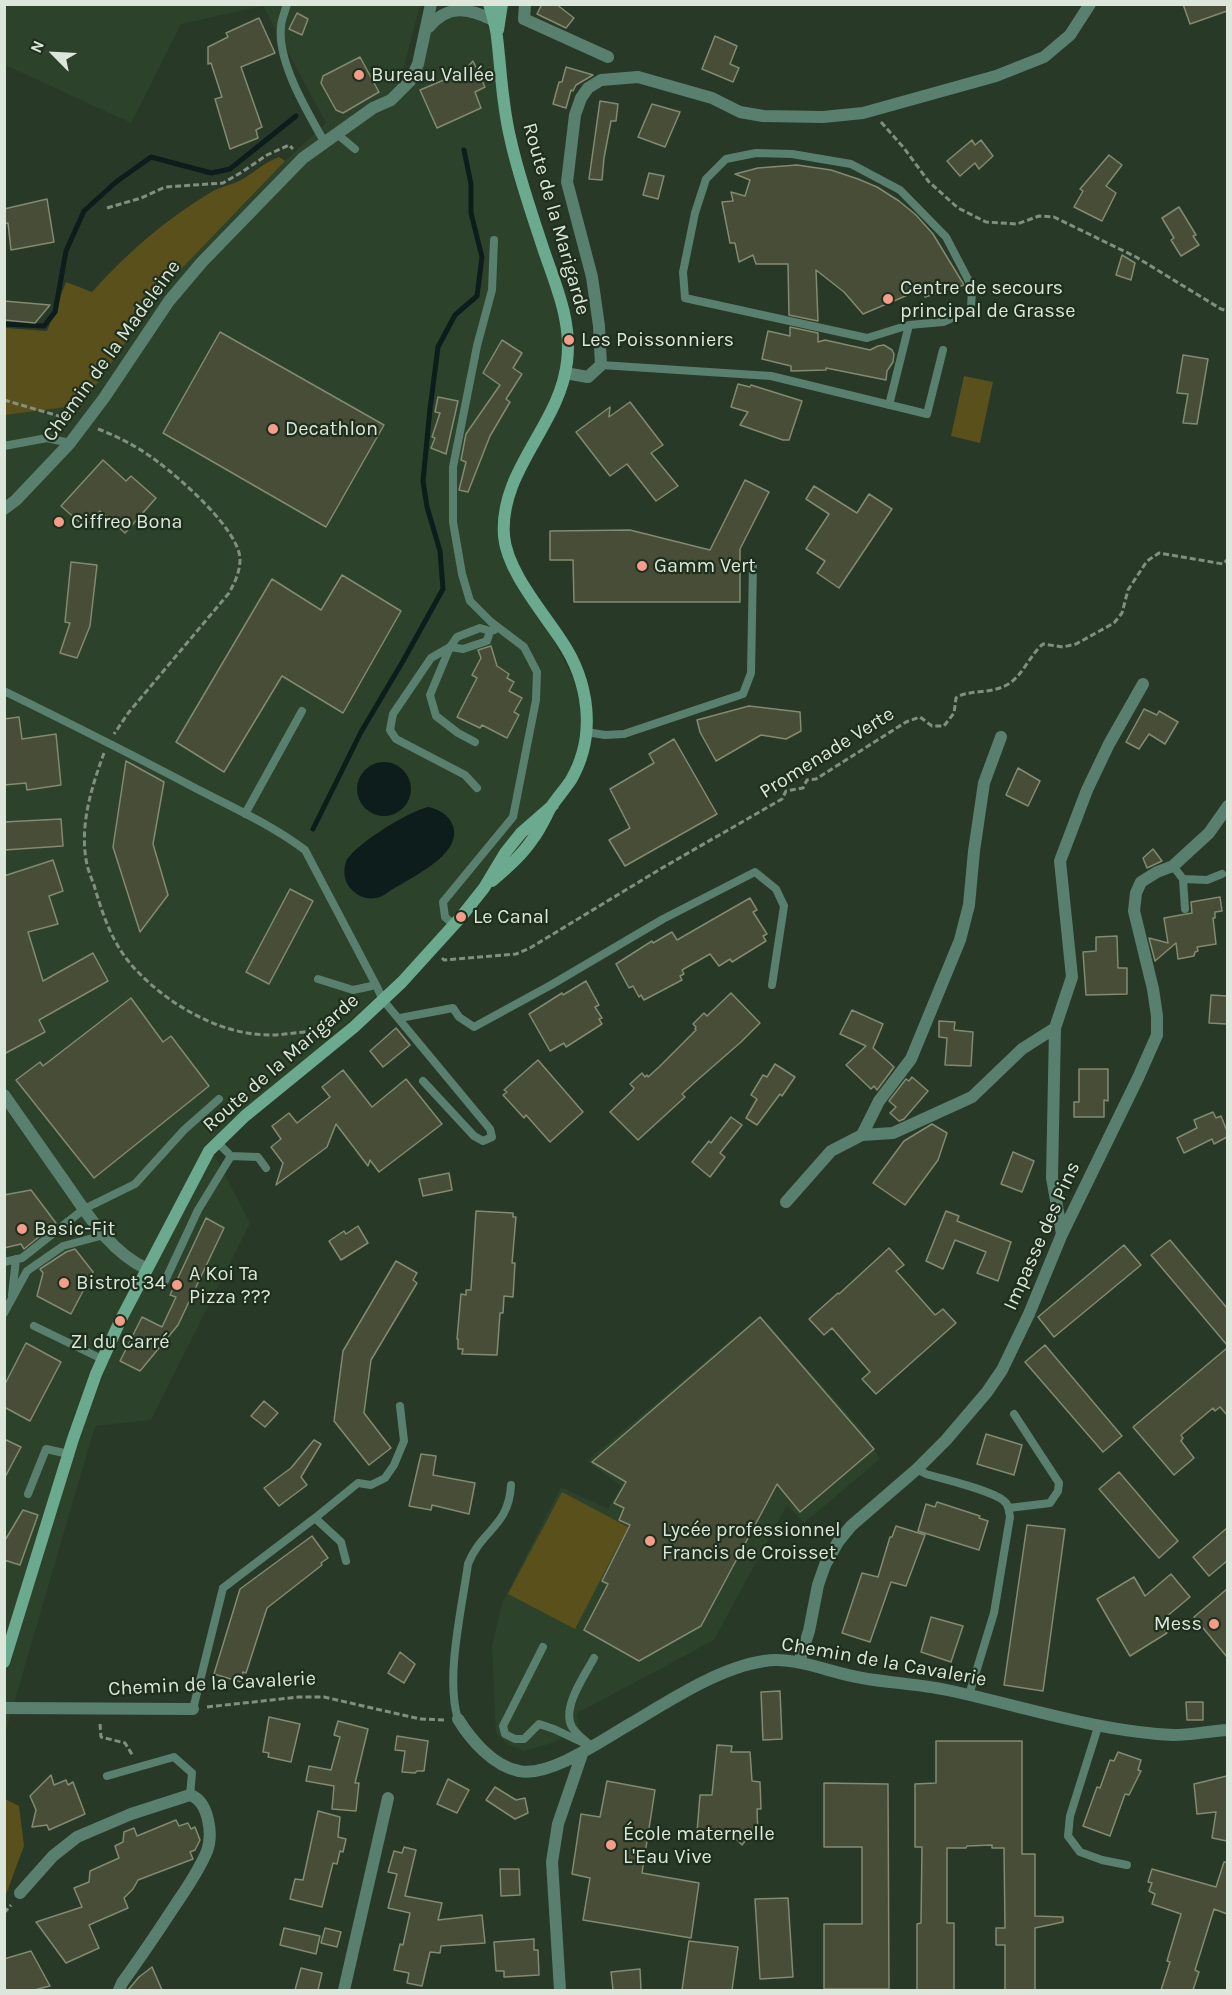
<!DOCTYPE html>
<meta charset="utf-8">
<style>
body{margin:0}
#map{position:relative;width:1232px;height:1995px;overflow:hidden;background:#293927;font-family:Karla,sans-serif}
canvas{display:block}
.frame{position:absolute;inset:0;border:6px solid #dce6da;pointer-events:none}
.north{position:absolute;left:24px;top:24px;width:60px;height:60px;-webkit-text-stroke:4px #1f2f1d;paint-order:stroke;rotate:294deg;font-size:16px;font-weight:700;line-height:24px;text-align:center;color:#dce6da}
.north::after{content:'';display:block;margin:auto;width:21px;height:27px;background:#dce6da;clip-path:polygon(50% 0,100% 100%,50% 72%,0 100%)}
</style>
<div id="map">
<canvas width="1232" height="1995"></canvas>
<div class="frame"></div>
<div class="north">N</div>
</div>
<script>
const ctx = document.querySelector('canvas').getContext('2d');
ctx.lineJoin = 'round';
function paint(path, color) {
  ctx.fillStyle = color;
  ctx.fill(path, 'evenodd');
}
function stroke(path, color, width, dash) {
  ctx.strokeStyle = color;
  ctx.lineWidth = width;
  ctx.lineCap = dash ? 'butt' : 'round';
  ctx.setLineDash(dash || []);
  ctx.stroke(path);
}
function write(font, color, halo, rows, align = 'center') {
  ctx.font = font + ' Karla,sans-serif';
  ctx.lineWidth = 4.5;
  ctx.setLineDash([]);
  ctx.textBaseline = 'middle';
  ctx.strokeStyle = halo;
  ctx.fillStyle = color;
  for (const [text, x, y, turn = 0] of rows) {
    ctx.save();
    ctx.translate(x, y);
    ctx.rotate((+turn || 0) * Math.PI / 180);
    ctx.textAlign = isNaN(turn) ? turn : align;
    if (halo) ctx.strokeText(text, 0, 0);
    ctx.fillText(text, 0, 0);
    ctx.restore();
  }
}
paint(new Path2D(`
 M5,5H420L403,70L393,95L411,78L432,22L474,12L498,37L504,92L569,358L524,466L506,534L533,602L586,702L569,793L400,975L268,1095L212,1150L250,1223L151,1420L95,1426L5,1734V415L82,404L164,287L285,161L326,123L263,6L181,24L131,123L5,65Z
 M760,1315L865,1434L880,1459L804,1523L787,1505L714,1640L576,1714L580,1729L552,1743L524,1751L509,1745L496,1733L492,1647L502,1603L561,1487L608,1509L621,1486L587,1461Z`), '#2c422a');
paint(new Path2D(`
 M279,157L285,161L164,287L82,405L5,415V328L47,331L66,282L92,292C127,253 167,218 213,191C221,187 230,185 239,181C253,174 264,162 279,157Z
 M964,376L993,382L980,443L951,436Z
 M562,1492L628,1527L575,1629L508,1594Z
 M5,1799L19,1806L24,1846L5,1897Z`), '#5a501c');
paint(new Path2D(`
 M357 789a27 27 0 1 1 54 0a27 27 0 1 1-54 0Z
 M429,807C440,810 449,815 453,826C463,856 407,879 387,893C366,909 337,887 346,862C352,846 412,809 429,807Z`), '#0d1d1b');
stroke(new Path2D(`
 M4,324L44,326L55,312L66,251L84,211L116,182L151,157L211,173L230,169L296,116
 M313,829L361,732L403,661L443,589L440,551L427,507L423,481L430,409L438,347L455,315L477,296L482,257L471,213V184L464,150`), '#0d1d1b', 5);
const building = new Path2D(`
 M542,4H556L574,18L566,28L537,14Z
 M1183,4H1227V11L1190,24Z
 M297,13L308,19L302,35L289,29Z
 M259,18L275,53L241,67L262,127L256,130L258,138L230,149L215,99L222,97L211,63L208,64V47L228,37L226,33Z
 M715,36L737,46L730,64L739,68L733,82L702,69Z
 M360,57L379,92L343,113L336,110L321,83L323,76Z
 M473,61L485,87L475,92L481,108L437,128L420,90L463,72Z
 M566,67L593,75L576,85L573,91L571,90L566,108L553,104L559,82H562Z
 M600,101L618,104L616,121H611L604,158L602,180L589,179Z
 M652,104L680,112L665,147L638,137Z
 M972,140L975,145L981,140L993,156L979,169L975,163L960,176L947,161Z
 M1109,155L1122,165L1106,186L1116,193L1102,221L1074,207L1083,191L1080,189Z
 M797,165L831,170L858,179L877,187L899,201L916,215L933,234L964,285L925,297L922,289L863,314L844,292L816,270L818,321L789,315L788,264H756L753,255L739,262L735,243H730L722,202L733,201L731,192L745,196L750,180L735,174L758,168Z
 M649,173L664,176L658,199L643,195Z
 M47,199L54,242L11,250L8,223L4,224V209Z
 M1179,207L1196,235L1193,236L1199,245L1181,256L1171,240L1174,238L1162,218Z
 M1122,255L1135,263L1131,280L1116,275Z
 M4,301L50,305L35,323L4,320Z
 M790,327L818,333V342L825,340L870,350L878,346L884,345L892,350L894,354L893,362L887,371L886,380L826,368V370L791,371V366L762,359L768,331L790,336Z
 M220,332L384,425L326,527L163,433Z
 M502,340L522,353L513,368L522,374L506,399L510,402L490,436L468,492L459,490L466,462L461,460L466,434L500,385L483,373Z
 M1183,355L1208,359L1197,424L1183,423L1188,394L1177,393Z
 M738,384L750,387L751,385L802,401L789,440H783L740,425L748,412L731,407Z
 M438,397L458,401L446,454L431,448L435,438L432,437L440,413L435,412Z
 M630,402L663,445L651,453L678,486L656,501L627,464L610,476L576,432L610,407L609,417Z
 M103,460L126,481L131,476L156,498L125,533L100,511L85,527L61,506Z
 M745,480L769,492L740,549V602H574L573,560H550V531L630,530L710,550Z
 M814,486L857,513L869,494L892,509L839,588L817,573L825,561L806,549L829,514L806,499Z
 M71,562L97,565L90,626L77,658L60,653L70,623L65,622Z
 M342,575L401,611L343,713L282,676L224,772L176,742L272,579L321,610Z
 M491,646L497,666L509,674L507,678L514,682L509,691L522,698L514,712L519,715L507,738L482,725L480,728L457,717L477,678L472,675L481,658L478,650Z
 M749,706L800,712L801,731L786,739L761,735L716,761L700,732L697,720Z
 M1144,709L1157,715L1159,711L1178,722L1165,744L1149,734L1139,749L1126,742Z
 M19,717L22,739L56,734L61,785L27,790L26,783L4,785V719Z
 M674,739L717,814L625,866L609,840L630,828L610,789L654,763L649,754Z
 M126,761L164,782L153,844L168,895L140,932L113,847Z
 M1018,768L1040,781L1028,806L1006,795Z
 M61,819L63,846L4,850V822Z
 M1153,849L1162,861L1147,868L1143,858Z
 M53,860L63,891L49,896L58,924L28,932L43,981L93,953L108,981L39,1020L45,1032L4,1054V876Z
 M290,889L313,901L269,984L246,972Z
 M1220,897L1222,911L1215,912V918H1213L1216,944L1197,947L1198,951L1195,952L1194,956L1178,959L1176,943L1155,961L1149,938L1168,943L1164,918L1192,913L1191,902Z
 M750,898L757,910L753,912L767,934L763,936L766,941L732,962L730,959L719,966L710,954L682,970L684,974L680,976L682,980L644,1000L641,995L639,997L633,986L629,988L616,964L652,941L653,943L672,932L677,940Z
 M1117,936L1118,968H1127V994L1086,995L1083,952L1096,951V937Z
 M586,981L599,1005L595,1007L602,1018L599,1019L602,1024L566,1047L564,1043L550,1051L529,1014L562,993L563,995Z
 M731,993L760,1023L741,1042L694,1083L682,1094L685,1097L638,1140L610,1112L633,1090L634,1088L630,1084L642,1073L645,1077L647,1075L648,1077L659,1067L696,1030L695,1029L696,1027L693,1024L704,1013L707,1016Z
 M1211,995L1227,996V1024L1209,1023Z
 M131,998L163,1042L171,1036L209,1086L94,1178L16,1080L40,1062L43,1066Z
 M852,1010L883,1024L873,1048L894,1067L877,1090L874,1086L871,1089L846,1065L866,1046L840,1034Z
 M939,1021L955,1022L954,1030L973,1032L971,1066L945,1065L947,1038L939,1037Z
 M396,1028L410,1045L383,1067L370,1051Z
 M538,1060L583,1112L550,1142L526,1115L524,1118L503,1095L507,1092L504,1090Z
 M775,1064L795,1077L782,1096L780,1094L757,1125L746,1118L757,1099L751,1095L763,1075L767,1077Z
 M1079,1069H1108V1101L1104,1100V1117H1074V1102H1079Z
 M343,1070L372,1107L406,1079L442,1124L379,1172L370,1160L368,1166L336,1124L327,1147L276,1185L283,1163L271,1147L281,1139L272,1126L289,1113L297,1123L330,1097L322,1087Z
 M912,1077L928,1091L904,1119L899,1121L890,1113L896,1107L889,1101L906,1079L909,1081Z
 M1213,1112L1216,1118L1221,1116L1227,1131V1137L1214,1144L1212,1139L1184,1153L1177,1138L1197,1128L1194,1120Z
 M731,1117L742,1125L720,1153L725,1157L710,1177L692,1162L709,1141L711,1143Z
 M932,1124L947,1133L938,1160L905,1205L873,1183L904,1141Z
 M1013,1152L1034,1161L1022,1192L1001,1184Z
 M449,1173L452,1190L423,1196L419,1179Z
 M31,1190L56,1223L24,1249L21,1244L4,1248V1195Z
 M476,1211L513,1213V1217H516L512,1263H515L513,1297L504,1296L503,1313H500L497,1355L462,1354L463,1349H458V1339H457L461,1294L466,1295V1290H471Z
 M946,1211L959,1216L957,1221L1011,1242L998,1281L977,1273L986,1252L955,1240L943,1269L926,1261Z
 M206,1218L224,1228L178,1325L140,1371L120,1361L142,1317L162,1327L176,1297L170,1295Z
 M358,1226L368,1243L341,1260L329,1241L344,1231L346,1234Z
 M1170,1240L1227,1308V1345L1151,1255Z
 M1124,1245L1141,1265L1054,1337L1038,1317Z
 M889,1248L904,1265L896,1271L935,1315L943,1309L956,1323L876,1394L862,1379L870,1372L832,1328L824,1335L809,1319L838,1293L839,1294Z
 M75,1249L93,1272L71,1314L37,1296L43,1273L40,1269L66,1252Z
 M396,1261L417,1273L413,1280L417,1283L371,1360L364,1413L391,1448L369,1465L334,1421L343,1351Z
 M760,1317L874,1449L800,1512L777,1484L701,1626L639,1661L584,1630L608,1584L602,1581L630,1525L619,1520L624,1508L614,1503L626,1482L592,1462Z
 M26,1343L61,1362L30,1421L4,1407V1386Z
 M1045,1345L1122,1436L1103,1452L1025,1362Z
 M1227,1348V1415L1220,1407L1215,1411L1213,1408L1181,1435L1183,1438L1181,1441L1194,1458L1174,1475L1133,1427Z
 M264,1401L278,1413L265,1427L251,1416Z
 M986,1434L1022,1445L1014,1475L977,1464Z
 M4,1439L21,1447L4,1479Z
 M314,1440L321,1444L301,1477L307,1485L279,1506L264,1488L291,1468Z
 M421,1454L436,1456L433,1475L475,1483L469,1514L432,1505L431,1510L409,1506Z
 M1119,1472L1178,1541L1159,1558L1099,1489Z
 M937,1502L980,1516L979,1518L988,1521L979,1550L918,1531L926,1504L935,1507Z
 M23,1510L38,1515L20,1565L4,1560V1542Z
 M1027,1525L1065,1529L1043,1691L1004,1685Z
 M896,1526L925,1535L906,1586L891,1582L870,1642L842,1633L862,1573L878,1577L890,1537H892Z
 M1227,1528V1561L1209,1576L1193,1557Z
 M312,1536L328,1558L321,1563L322,1565L267,1608L246,1673L243,1672L241,1682L214,1674L240,1589Z
 M1171,1574L1190,1597L1160,1622L1167,1633L1130,1656L1097,1599L1134,1577L1145,1596Z
 M1227,1589V1657L1194,1617Z
 M931,1617L963,1626L951,1662L921,1652Z
 M400,1652L415,1664L404,1683L388,1673Z
 M780,1691L782,1739L763,1740L761,1692Z
 M1186,1702H1203V1720H1187Z
 M269,1717L300,1724L291,1762L268,1757L269,1753L263,1752Z
 M338,1721L368,1729L355,1783H359L356,1811L332,1809L334,1786L306,1781L309,1766L331,1770L340,1737L334,1735Z
 M397,1736L428,1741L424,1771H417L415,1773L402,1772L405,1751L395,1750Z
 M936,1741H1022V1854H1035V1916L1063,1917V1922L1035,1928V1990H1005V1945H996V1928H1005L1004,1848H992V1845L967,1846L966,1848H947V1923H954V1990H917V1924L921,1923L922,1847H915V1784L936,1783Z
 M717,1745L732,1746L731,1752H750L752,1781L760,1782L761,1809H757L758,1837H748L742,1845L734,1837V1832H697L700,1795H712Z
 M1118,1752L1141,1760L1138,1770L1141,1771L1129,1795L1125,1794L1110,1836L1083,1826L1097,1787L1100,1788L1110,1760L1114,1761Z
 M51,1775L54,1785L66,1780L68,1785L73,1782L85,1814L49,1830L47,1825L32,1827L36,1810L30,1796Z
 M1227,1776V1841L1212,1838L1216,1812L1197,1814L1194,1784Z
 M448,1779L469,1790L457,1813L437,1804Z
 M607,1781L655,1790L642,1873L699,1883L691,1938L583,1920L590,1878L572,1874L581,1814L600,1817Z
 M824,1783L888,1784L889,1989H824V1924H862V1847H824Z
 M495,1787L516,1800L525,1798L528,1813L515,1819L486,1800Z
 M318,1811L340,1817L338,1837L346,1839L343,1852L340,1851L337,1864L333,1863L322,1907L290,1899L295,1879L303,1880Z
 M176,1820L179,1826L188,1823L191,1829L195,1827L200,1840L195,1850L190,1852L193,1859L138,1880L133,1889L124,1898L128,1908L89,1925L99,1948L66,1963L36,1922L82,1907L74,1888L89,1882L90,1871L119,1858L115,1846L123,1842L124,1832L134,1828L137,1836Z
 M404,1847L416,1850L405,1896L442,1903L438,1920L482,1915L485,1943L441,1946L440,1953L430,1952L422,1986L407,1983L409,1973L394,1970L400,1944L403,1945L410,1913L388,1908L397,1874L388,1872L394,1851L402,1853Z
 M1224,1862H1227V1914L1214,1909L1195,1970L1199,1972L1193,1990H1161L1170,1962L1167,1961L1181,1914L1152,1904L1155,1894L1149,1891L1152,1883L1148,1882L1152,1869L1216,1887Z
 M500,1869H519L520,1895L501,1896Z
 M788,1898L793,1977L760,1979L755,1899Z
 M284,1928L320,1936L316,1954L280,1945Z
 M325,1928L341,1932L337,1947L321,1943Z
 M534,1939V1950H538L539,1975L504,1977V1971H496L494,1942Z
 M689,1941L738,1947L732,1990H682Z
 M31,1951L50,1986L34,1990H4V1959Z
 M152,1967L162,1990H128L139,1977Z
 M301,1968L322,1973L318,1990H295Z
 M640,1969L641,1990H613L611,1972Z`);
paint(building, '#474d36');
stroke(building, '#828a70', 1.5);
stroke(new Path2D(`
 M881,122L904,148L929,182L958,208L986,222L1017,224L1039,216L1054,217L1136,257L1221,309L1228,311
 M107,208L141,198L165,187L223,183L242,172L267,155L289,145L293,149
 M4,400L69,419
 M98,429C119,437 140,448 158,462C181,479 239,530 240,559C240,572 235,582 229,593L129,712L114,734
 M104,753C92,786 80,823 86,859C87,868 91,877 94,885C103,916 113,946 136,970C173,1009 231,1041 285,1034C304,1032 322,1031 337,1020
 M442,958L444,960L516,954L530,948L662,868L782,799L786,791L803,788L807,780L816,779L906,722L920,717L932,726H944L954,713L956,698C967,689 993,695 1010,683C1024,673 1030,655 1043,644L1063,647L1076,644L1114,623L1122,613L1128,590L1147,561L1159,553L1223,564L1228,559
 M207,1707L299,1697H324L420,1719L446,1720
 M100,1724L101,1737L125,1743L133,1756
 M4,1913L11,1905`), '#828f80', 3, [6, 3]);
stroke(new Path2D(`
 M287,4C285,12 281,20 281,27C277,62 308,113 325,143
 M337,134L355,149
 M601,365L771,376L927,414L943,350
 M889,405L909,325L943,322L971,310L972,287L946,237L900,190L851,164L792,154L756,153L726,159L706,179L695,213L683,272L685,298L867,338L909,325
 M4,446L47,438L70,443
 M4,691C69,723 133,755 197,789C234,808 272,825 305,850L376,985L353,990L318,979
 M586,732L605,735L624,734L743,694L751,673L753,564
 M475,742L458,733L436,716L430,695L450,647L457,637L480,628L490,631L494,630
 M477,788L465,775L396,739L390,730L393,714L431,658L450,647L463,649L487,641L490,631
 M245,814L302,711
 M1173,866L1183,879L1185,909
 M1183,879L1207,880L1222,874
 M454,925L445,917L443,902L513,817L536,700L537,672L524,647L491,622L470,601L462,574L453,522V467L477,346L492,290L494,240
 M376,985L383,1000L490,1129L492,1137L483,1141L474,1136L423,1081
 M400,1018L453,1008L459,1017L474,1027L551,985L663,919L755,872L776,889L784,906L772,985
 M231,1156L258,1157L266,1168
 M4,1262L22,1258L84,1209L135,1184L184,1130L219,1099
 M164,1283L198,1210L231,1156L217,1142
 M12,1295L16,1259
 M4,1313L27,1271L63,1246L104,1235
 M34,1326L102,1359
 M917,1469L926,1474C942,1479 997,1491 1006,1503C1009,1507 1009,1512 1010,1517L994,1613L969,1695
 M28,1494L46,1449L69,1454
 M1009,1508L1050,1503L1058,1491L1059,1483L1014,1414
 M315,1518L341,1542L346,1561
 M543,1647L503,1726L505,1734L515,1739H524L539,1724L554,1729L592,1747C586,1741 577,1735 572,1727C561,1708 585,1675 594,1658
 M193,1709L223,1588L315,1518L358,1483L371,1485L385,1478L394,1465L404,1441L400,1406
 M458,1719C445,1678 462,1608 468,1564C481,1530 509,1527 511,1485
 M1098,1727L1070,1816L1068,1836L1080,1852L1102,1860L1127,1865
 M107,1776L174,1757L192,1773L190,1795`), '#59806e', 8);
stroke(new Path2D(`
 M525,4L524,19L608,57
 M429,27C448,4 468,8 493,20
 M565,373L588,377L601,365L599,326L592,277L567,182L575,115L581,98L588,88L601,80L638,77L712,98L740,112L763,116L823,117L863,113L996,76L1044,57L1070,35L1090,4
 M4,509L16,500L70,443L104,398L169,301L202,262L303,158L373,108L391,100L410,81L418,64L431,4
 M1001,737L984,783L974,851L969,905L960,940L911,1059L879,1101L862,1135L893,1133L972,1097L1022,1049L1055,1028
 M4,1095C23,1122 42,1149 60,1175C85,1210 107,1250 147,1269
 M786,1202L831,1151L862,1135
 M1062,1234L1052,1178L1055,1028L1072,977L1060,861L1087,790L1109,744L1143,684
 M799,1662L809,1631L818,1585L825,1565L838,1542L851,1526L917,1469L946,1440L987,1392L1002,1370L1029,1314L1062,1234L1138,1078L1157,1035V1016L1153,989L1134,911L1136,893L1141,882L1157,872L1173,866L1209,833L1228,806
 M4,1708L193,1709
 M458,1719C471,1740 493,1766 519,1771C549,1778 604,1739 630,1724C669,1701 718,1668 764,1661C796,1656 830,1673 862,1678C890,1683 919,1684 947,1690C1023,1706 1095,1731 1173,1735C1191,1735 1210,1731 1228,1730
 M20,1893L53,1856L77,1837L131,1814L190,1795C209,1801 213,1835 207,1851C199,1871 186,1889 174,1907C157,1933 140,1958 122,1983L119,1990
 M344,1990L388,1798
 M560,1990L552,1862L558,1824L582,1754`), '#59806e', 12);
stroke(new Path2D(`
 M489,4C492,15 496,26 497,37C501,70 502,104 510,137C518,175 532,214 544,251C557,288 572,323 567,362C560,425 499,470 504,536C507,571 542,611 561,640C589,681 597,735 571,780C565,789 557,798 551,807C545,818 540,830 532,840C521,856 507,868 492,881
 M498,30L502,4
 M4,1662L73,1439L96,1374L120,1321L209,1151L245,1116L354,1027L402,982L461,917L484,888L505,853L521,833L553,805`), '#6baa8e', 12);
for (const [x, y, r, color] of [
 [359,75,6,"#f49d8b"],
 [888,299,6,"#f49d8b"],
 [569,340,6,"#f49d8b"],
 [273,429,6,"#f49d8b"],
 [59,522,6,"#f49d8b"],
 [642,566,6,"#f49d8b"],
 [461,917,6,"#f49d8b"],
 [22,1229,6,"#f49d8b"],
 [64,1283,6,"#f49d8b"],
 [177,1285,6,"#f49d8b"],
 [120,1321,6,"#f49d8b"],
 [650,1541,6,"#f49d8b"],
 [1214,1624,6,"#f49d8b"],
 [611,1845,6,"#f49d8b"]
]) {
  const dot = new Path2D();
  dot.arc(x, y, r, 0, 2 * Math.PI);
  ctx.fillStyle = color;
  ctx.fill(dot);
  stroke(dot, '#1f2f1d', 2);
}
write('20px', '#dce6da', '#1f2f1d', [
 ["Bureau Vallée",371,75],
 ["Centre de secours",900,288],
 ["principal de Grasse",900,311],
 ["Les Poissonniers",581,340],
 ["Decathlon",285,429],
 ["Ciffreo Bona",71,522],
 ["Gamm Vert",654,566],
 ["Le Canal",473,917],
 ["Basic-Fit",34,1229],
 ["A Koi Ta",189,1274],
 ["Pizza ???",189,1297],
 ["Bistrot 34",76,1283],
 ["ZI du Carré",120,1342,"center"],
 ["Lycée professionnel",662,1530],
 ["Francis de Croisset",662,1553],
 ["Mess",1202,1624,"right"],
 ["École maternelle",623,1834],
 ["L'Eau Vive",623,1857]
], 'left');
write('20px', '#dce6da', '#1f2f1d', [
 ["Route de la Marigarde",556,219,74],
 ["Chemin de la Madeleine",112,351,-54],
 ["Promenade Verte",827,753,-32],
 ["Route de la Marigarde",281,1063,-41],
 ["Impasse des Pins",1042,1236,-66],
 ["Chemin de la Cavalerie",884,1662,10],
 ["Chemin de la Cavalerie",212,1684,-3]
]);
</script>
